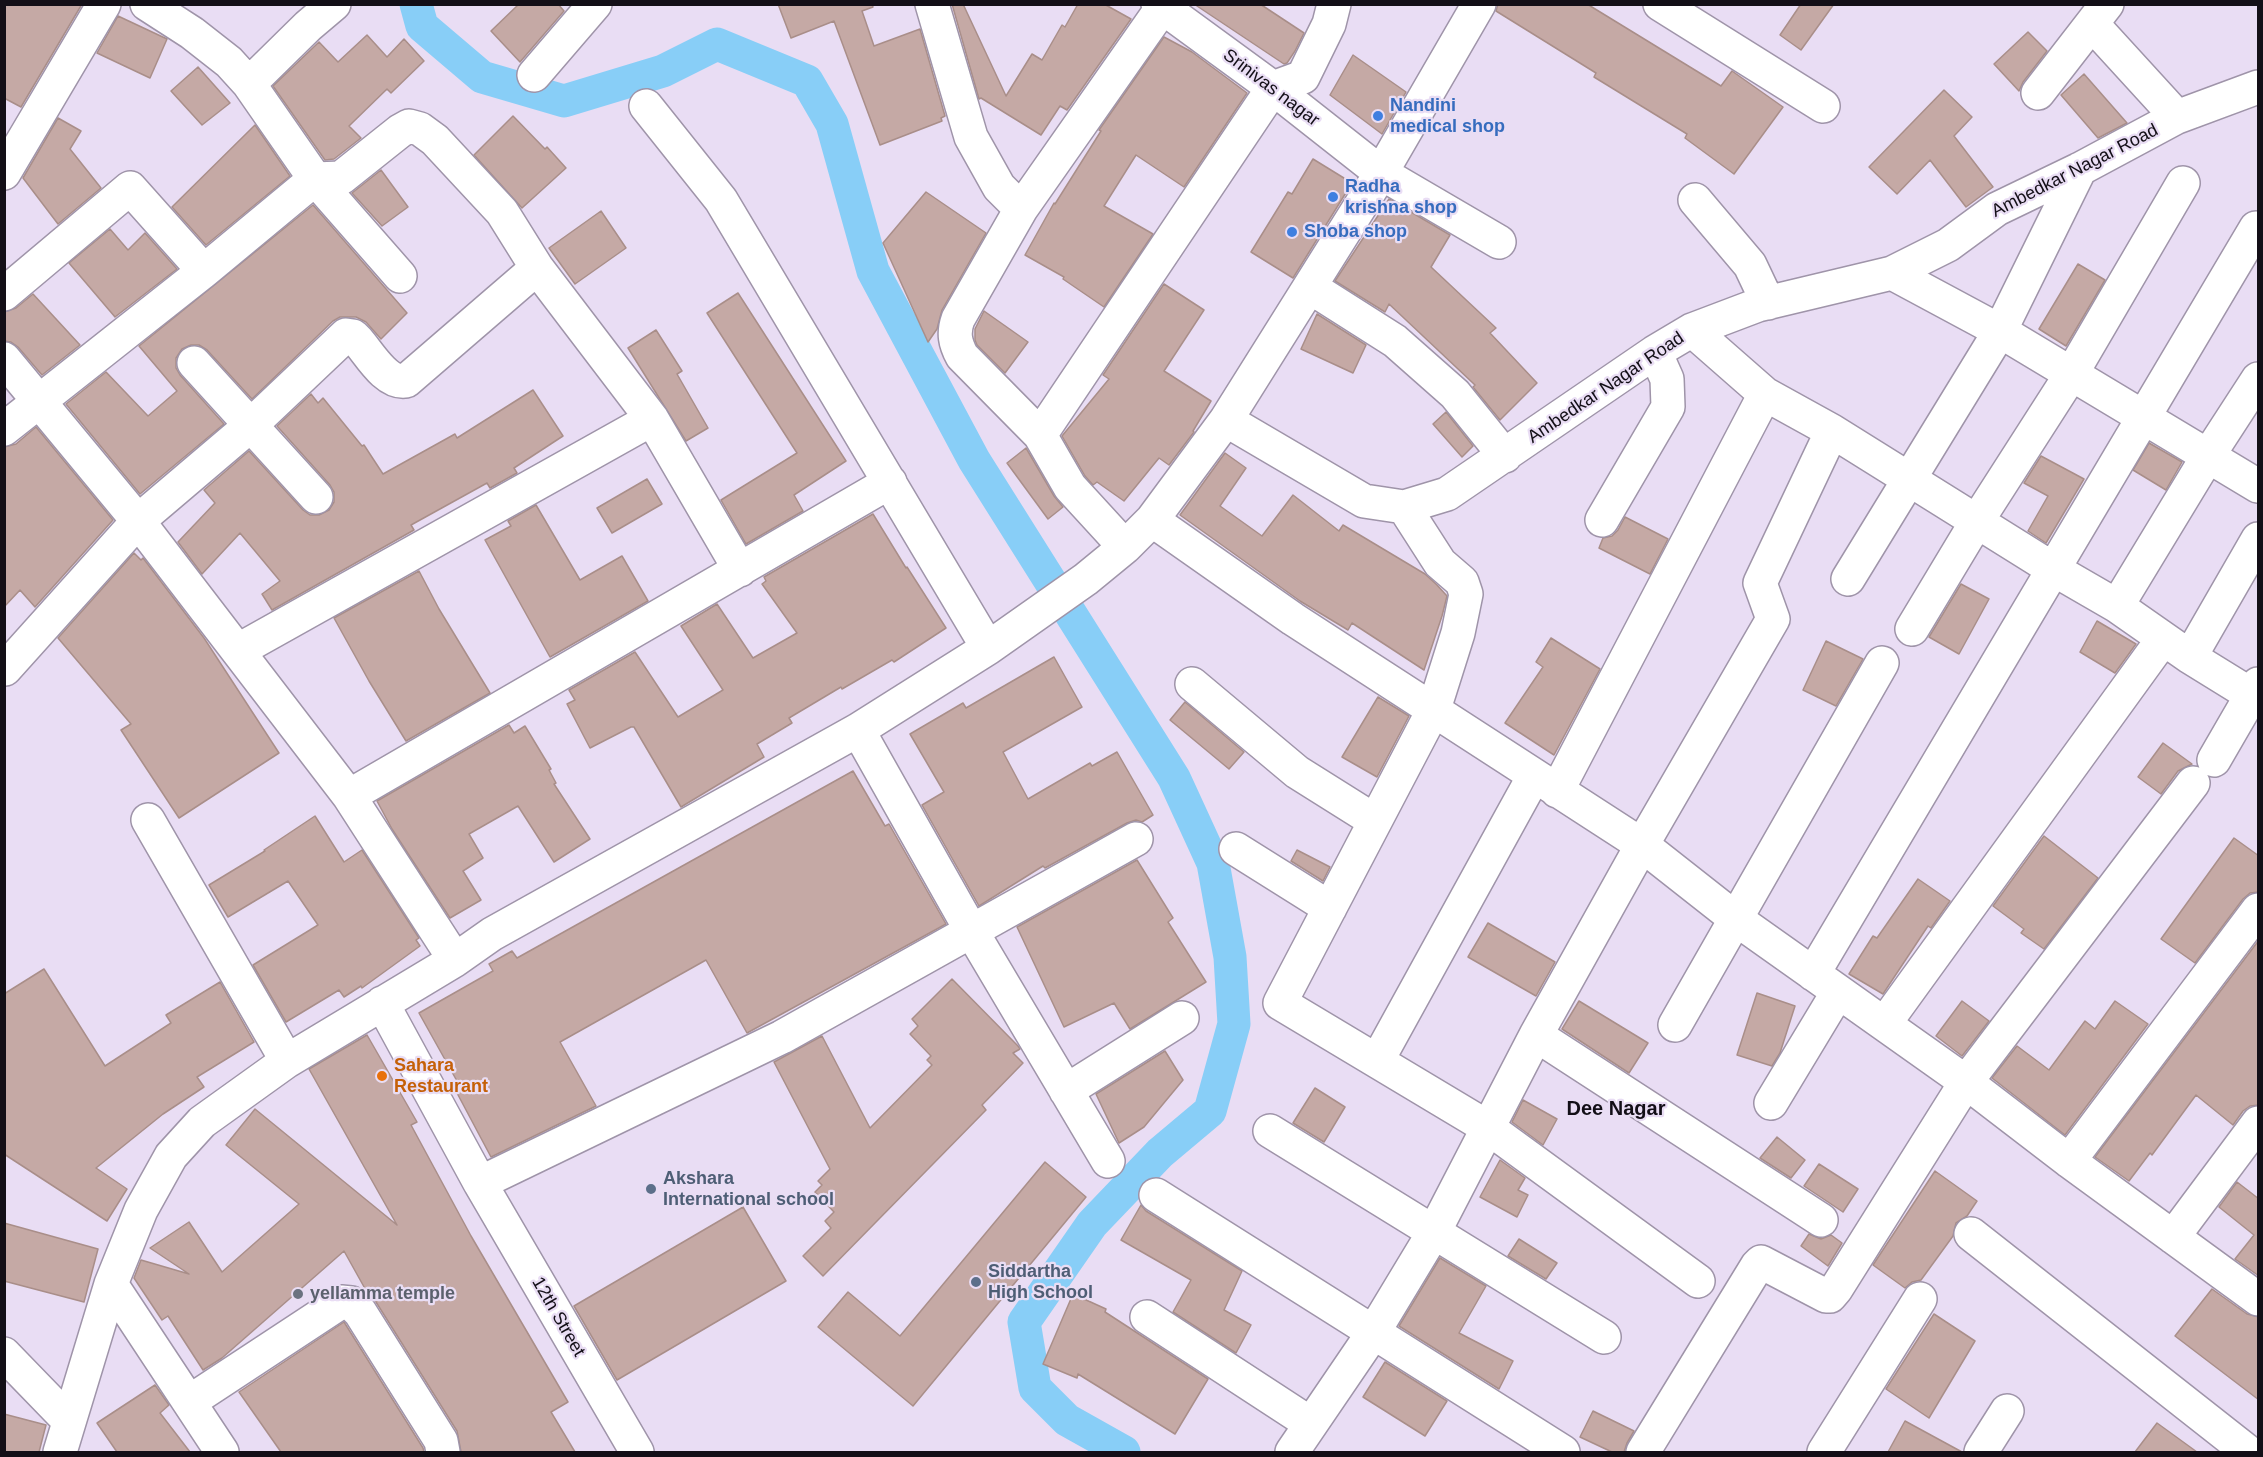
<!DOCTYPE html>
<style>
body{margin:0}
#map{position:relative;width:2263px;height:1457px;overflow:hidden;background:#e9ddf4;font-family:Arial,sans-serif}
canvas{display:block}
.frame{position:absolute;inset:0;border:6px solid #130f17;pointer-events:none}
</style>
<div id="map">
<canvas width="2263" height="1457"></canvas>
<div class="frame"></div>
</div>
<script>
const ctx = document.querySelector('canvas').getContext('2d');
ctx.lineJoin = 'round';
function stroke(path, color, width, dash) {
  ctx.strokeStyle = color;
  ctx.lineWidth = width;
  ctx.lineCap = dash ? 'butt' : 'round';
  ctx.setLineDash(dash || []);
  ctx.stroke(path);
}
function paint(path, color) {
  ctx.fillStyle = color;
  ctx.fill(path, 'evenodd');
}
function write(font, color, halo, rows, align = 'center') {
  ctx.font = font + ' Arial,sans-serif';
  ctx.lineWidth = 4.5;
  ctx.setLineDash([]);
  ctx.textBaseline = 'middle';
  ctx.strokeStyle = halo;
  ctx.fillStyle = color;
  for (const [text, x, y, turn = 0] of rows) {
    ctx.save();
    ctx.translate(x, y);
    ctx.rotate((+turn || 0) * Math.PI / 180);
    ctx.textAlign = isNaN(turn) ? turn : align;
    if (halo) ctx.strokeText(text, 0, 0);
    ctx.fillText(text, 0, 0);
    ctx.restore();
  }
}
stroke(new Path2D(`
 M416,4L422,26L482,77L564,101L663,71L717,44L807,81L832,124L873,271L974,460L1174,778L1213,863L1230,957L1234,1024L1210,1111L1160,1153L1092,1224L1024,1322L1035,1388L1067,1420L1124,1452`), '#88cef7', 33);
const building = new Path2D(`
 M4,4H82L21,107L4,98Z
 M519,4H558L564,11L520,62L491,31Z
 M778,4H872L873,7L862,11L874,46L920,29L945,116L941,118L942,121L880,145L834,21L791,38Z
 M952,4H963L1006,96L1032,54L1042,60L1062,25L1065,27L1078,4H1104L1131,19L1067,110L1060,106L1041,135L981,98L979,99Z
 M1194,4H1260L1304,33L1295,51L1287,63L1284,64Z
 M1498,4H1587L1721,86L1732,71L1783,107L1734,174L1685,138L1687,134L1594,77L1596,73L1496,11Z
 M1801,4H1834L1801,50L1780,35Z
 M118,16L167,39L150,78L97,53Z
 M2028,32L2047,51L2023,82L2019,91L1994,64Z
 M367,35L387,57L404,39L424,61L391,93L387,89L349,126L361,138L334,159L325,160L273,86L319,42L338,62Z
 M1164,37L1192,52L1247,93L1184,187L1136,155L1104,206L1153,234L1104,307L1063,279L1064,277L1025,255L1054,203L1055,204L1101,131L1099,130Z
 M1353,55L1406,92L1382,134L1330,95Z
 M198,67L230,103L202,125L171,91Z
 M2084,74L2127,123L2098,138L2061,95Z
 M1944,90L1972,117L1954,136L1993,187L1966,207L1930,160L1897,194L1869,167Z
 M513,116L545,149L547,147L566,168L522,208L474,155Z
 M58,118L81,131L70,149L101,188L58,224L23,178Z
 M255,125L290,176L206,245L172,207Z
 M1313,159L1352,183L1293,278L1251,252L1288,192L1292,194Z
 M381,170L408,207L382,226L352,193Z
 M926,192L986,233L942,310L937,329L928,342L883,243Z
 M1389,199L1450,235L1431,267L1496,328L1490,333L1537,383L1500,420L1473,387L1475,385L1389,304L1385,312L1335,281Z
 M313,205L407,313L381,339L366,322L356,317H340L333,321L252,399L207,350L199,345H191L182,349L176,358V368L180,375L224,424L140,494L66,404L106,372L148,416L177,391L139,346Z
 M601,211L626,248L575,284L549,248Z
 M110,229L128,250L145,233L177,269L115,317L69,263Z
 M2078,264L2105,280L2066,346L2039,329Z
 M1164,284L1204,310L1164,371L1211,401L1193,431L1194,432L1169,465L1159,458L1124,501L1097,482L1093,485L1085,476L1062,436L1109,379L1103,375Z
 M738,293L846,461L794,495L803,511L746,544L721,500L797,453L707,313Z
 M33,294L80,345L42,375L18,347L11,342L4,341V312L16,308Z
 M984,311L1028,342L1005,373L977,345L975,340V329Z
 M1317,314L1366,345L1353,373L1301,349Z
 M656,330L682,371L677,374L708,428L686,441L628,348Z
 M533,390L563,436L514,468L517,473L490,488L487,483L411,525L414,530L272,610L262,594L280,581L240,533L202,574L178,542L215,503L204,490L249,451L303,510L310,515H319L329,510L334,502V492L330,485L277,426L311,394L318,403L323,398L362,446L364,445L383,474L455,434L457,438Z
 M1446,412L1473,446L1462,457L1433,424Z
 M36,427L113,520L35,607L20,590L4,607V447L16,444Z
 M2149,443L2182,462L2166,490L2133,470Z
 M1026,448L1054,496L1063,507L1048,519L1007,463Z
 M1225,453L1246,468L1220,506L1262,536L1293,495L1339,531L1343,525L1425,574L1437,585L1447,596L1442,616L1424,670L1352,623L1348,630L1300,601L1180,515Z
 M2041,456L2084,479L2046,543L2028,531L2048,496L2024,483Z
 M647,479L662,504L612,533L597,508Z
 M536,505L580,580L622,556L648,601L550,657L485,540L511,526L508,521Z
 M873,514L906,568L907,567L946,628L894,662L892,660L842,689L841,687L789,718L792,723L757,744L764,757L681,807L634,727H631L590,748L567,704L575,700L569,690L635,652L678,717L723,690L681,626L717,604L753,658L797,633L762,584L766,581L764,577Z
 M1625,517L1668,539L1650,574L1599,548L1603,538L1612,536L1618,530Z
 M134,553L141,560L143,558L204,638L279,753L179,818L121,730L131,724L58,638Z
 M419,571L439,609L490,693L406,741L369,681L334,618Z
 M1961,584L1989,599L1959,654L1929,637Z
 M2097,621L2136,644L2115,673L2080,652Z
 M1551,638L1600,669L1554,755L1505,723L1543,667L1536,662Z
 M1826,641L1863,659L1836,706L1803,690Z
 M1054,657L1082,707L1003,752L1028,799L1090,763L1092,766L1117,752L1153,815L1142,822L1136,820L1127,823L1045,868L1043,866L979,906L922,805L944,792L910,734L963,703L966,708Z
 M1378,697L1409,716L1377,777L1342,757Z
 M1185,702L1244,752L1229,769L1170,720Z
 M509,725L514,733L525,726L551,769L549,770L556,783L554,784L590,839L554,862L518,806L469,834L483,858L463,871L481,900L450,918L392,829L377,801Z
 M2163,743L2192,764L2178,771L2161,794L2138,777Z
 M853,771L885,826L889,824L946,924L747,1033L706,960L560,1042L596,1106L491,1157L457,1093L462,1090L419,1013L493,971L489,964L512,951L517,958Z
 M315,816L344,862L362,850L419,938L416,940L420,946L362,988L361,986L344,997L339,990L286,1022L253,965L318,925L288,881L228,917L209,885L265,851L264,850Z
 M2044,836L2098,878L2044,949L2021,933L2024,929L1993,906Z
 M2234,838L2259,856V892L2250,893L2243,899L2195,963L2161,939Z
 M1297,850L1330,867L1323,881L1291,861Z
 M1137,860L1173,918L1168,922L1206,982L1130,1029L1114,1003L1064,1027L1017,927Z
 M1918,879L1950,901L1931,928L1928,926L1883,994L1849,974L1873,936L1877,938Z
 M1488,923L1555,962L1536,996L1468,957Z
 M2259,940V1105L2250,1106L2243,1111L2233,1125L2196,1095L2152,1155L2150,1153L2129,1181L2095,1157Z
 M44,969L105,1066L171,1023L166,1015L220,982L254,1042L197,1077L204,1087L163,1114L96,1168L127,1189L107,1221L4,1154V994Z
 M952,979L1018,1046L1020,1049L1013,1053L1023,1063L982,1105L986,1110L823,1276L803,1256L831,1228L825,1221L834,1212L815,1192L822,1185L818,1181L830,1169L774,1062L822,1036L870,1128L932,1065L927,1060L931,1056L910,1034L918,1026L912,1019Z
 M1757,993L1795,1006L1780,1053L1772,1066L1737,1055Z
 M1579,1001L1648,1043L1629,1073L1562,1029Z
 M1962,1001L1989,1021L1962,1056L1936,1036Z
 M2115,1001L2148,1024L2065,1135L1992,1078L2017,1046L2049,1070L2085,1021L2095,1029Z
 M367,1035L417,1122L411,1125L471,1236L568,1402L551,1412L575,1452H461L457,1431L376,1302L368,1294L344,1251L222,1358L203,1370L168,1316L162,1320L134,1278L141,1260L189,1274L150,1248L189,1222L222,1272L299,1204L226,1145L255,1109L397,1225L309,1069Z
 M1165,1051L1183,1080L1144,1127L1119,1143L1096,1094Z
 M1315,1088L1345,1107L1324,1142L1293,1123Z
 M1523,1100L1557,1119L1543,1145L1512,1122Z
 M1777,1137L1805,1160L1791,1178L1760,1158Z
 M1500,1160L1525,1178L1518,1190L1528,1195L1517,1217L1480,1197Z
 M1045,1162L1086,1197L913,1406L818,1327L848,1292L900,1336Z
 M1819,1164L1858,1189L1843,1212L1804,1186Z
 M1935,1171L1977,1201L1967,1216L1956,1223L1953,1236L1921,1280L1912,1282L1905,1288L1873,1265Z
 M2237,1182L2259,1199V1276L2235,1259L2254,1235L2219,1207Z
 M1141,1205L1146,1211L1242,1271L1224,1310L1251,1325L1236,1353L1173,1312L1191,1280L1121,1240Z
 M743,1207L786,1281L617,1380L574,1306Z
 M4,1223L98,1249L84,1302L4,1281Z
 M1809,1234L1821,1239L1831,1235L1842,1243L1828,1266L1801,1246Z
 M1519,1239L1557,1263L1546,1279L1508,1256Z
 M1440,1258L1486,1286L1459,1333L1513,1361L1499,1389L1399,1326Z
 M2212,1289L2247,1314L2259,1317V1400L2175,1336Z
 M1073,1294L1106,1309L1105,1312L1208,1379L1175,1434L1078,1374L1077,1378L1043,1364Z
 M1934,1314L1975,1341L1929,1418L1886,1389Z
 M344,1322L423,1448L424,1452H281L239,1392Z
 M1385,1362L1447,1401L1425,1436L1363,1397Z
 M155,1385L169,1405L160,1413L190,1452H117L97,1423Z
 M1593,1411L1634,1431L1627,1443L1624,1452H1612L1580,1437Z
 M4,1414L46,1425L39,1452H4Z
 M1905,1421L1962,1452H1888Z
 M2157,1423L2197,1452H2135Z`);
paint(building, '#c5a9a5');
stroke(building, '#a98e89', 1.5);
const minor = new Path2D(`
 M147,4L192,33L229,62L249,84L315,179L400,276
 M932,4L971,137L999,187L1021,209
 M1158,4L1273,88L1381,173L1499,242
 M1660,4L1823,106
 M2092,24L2177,117
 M534,75L595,4
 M249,84L308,26L334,4
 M2038,93L2107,4
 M646,106L721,200L988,648
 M4,173L104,4
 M1695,200L1750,265L1768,303
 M1892,273L2000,331L2258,486
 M1310,287L1395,341L1455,394L1505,456
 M4,294L130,188L204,271
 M1692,330L1765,394L1832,431L2053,569L2117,606L2190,657L2258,699
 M4,359L138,521L349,796L455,960
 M194,363L316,497
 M1226,420L1364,501L1404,507L1447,494L1655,352L1692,330L1758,305L1892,273L1948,245L1997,209L2080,169L2177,117L2258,87
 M4,429L204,271L315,179L341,178L400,131L409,126L420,129L435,140L502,212L537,268L652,419L740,570
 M1040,435L1273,88L1303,77L1329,24L1334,4
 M1404,507L1440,563L1462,582L1466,594L1458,633L1434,709L1280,1003L1487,1127L1698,1281
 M1152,520L1293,619L1642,845L1736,919L1966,1082L2069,1161L2258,1299
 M1602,520L1668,407L1667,379L1655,352
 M1125,547L1070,487L1040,435L962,356C955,343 953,333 958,319L1021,209L1162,8
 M1848,579L2000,331L2080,169
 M2117,606L2208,456L2258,379
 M1912,629L1977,521L2072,373L2183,183
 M239,650L652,419
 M2190,657L2258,539
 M5,669L138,521L251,425L346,335L353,336L358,341C370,355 386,384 406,381L537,268
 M1192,684L1297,772L1375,821
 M858,730L972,932L1108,1161
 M2214,760L2258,684
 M1557,791L1765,394
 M349,796L890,482
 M148,820L287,1061
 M1236,849L1330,908
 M1813,974C1960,726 2106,476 2256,228
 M382,1003L480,1183L782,1037L1136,839
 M1885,1023L2163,639
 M1675,1025L1882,663
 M1536,1035L1821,1220
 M1377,1061L1534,776
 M1066,1091L1182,1018
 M1771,1103L1838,992
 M1270,1131L1604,1337
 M2069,1161L2258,910
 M480,1183L637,1452
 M1156,1195L1563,1452
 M1971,1234L2248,1452
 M2173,1237L2258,1123
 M111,1284L222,1452
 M1147,1317L1311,1424
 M4,1354L69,1421
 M189,1402L341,1302L351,1303L360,1312L441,1441L443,1452
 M60,1452L111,1284L141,1210L171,1156L202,1122L287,1061L455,960L492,934L858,730L988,648L1086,579L1125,547L1152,520L1226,420L1381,173L1479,4
 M1292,1452L1373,1333L1434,1232L1536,1035L1642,845L1773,619L1760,583L1832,431
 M1643,1452L1757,1266L1761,1262L1826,1296H1830L1836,1289L1966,1082L2193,783
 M1824,1452L1920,1299
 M1981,1452L2007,1411`);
stroke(minor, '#9f94a9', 36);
stroke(minor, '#fff', 33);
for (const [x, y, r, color] of [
 [1378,116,6,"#3f7fe0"],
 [1333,197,6,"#3f7fe0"],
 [1292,232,6,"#3f7fe0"],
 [382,1076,6,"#e8710a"],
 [651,1189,6,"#5c6f8a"],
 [976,1282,6,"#5c6f8a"],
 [298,1294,6,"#6b7280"]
]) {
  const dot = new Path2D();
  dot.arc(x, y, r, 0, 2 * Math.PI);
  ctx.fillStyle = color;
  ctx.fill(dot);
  stroke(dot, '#e9ddf4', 2);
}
write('18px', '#130f17', '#e9ddf4', [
 ["Srinivas nagar",1271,88,37],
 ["Ambedkar Nagar Road",2075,171,-27],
 ["Ambedkar Nagar Road",1606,388,-34],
 ["12th Street",558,1317,60]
]);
write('bold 18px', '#366cbe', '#e9ddf4', [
 ["Nandini",1390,106],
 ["medical shop",1390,127],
 ["Radha",1345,187],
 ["krishna shop",1345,208],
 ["Shoba shop",1304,232]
], 'left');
write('bold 18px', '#c56008', '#e9ddf4', [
 ["Sahara",394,1066],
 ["Restaurant",394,1087]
], 'left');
write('bold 18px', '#4e5e75', '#e9ddf4', [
 ["Akshara",663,1179],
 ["International school",663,1200],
 ["Siddartha",988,1272],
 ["High School",988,1293]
], 'left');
write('bold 18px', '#5b616d', '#e9ddf4', [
 ["yellamma temple",310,1294]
], 'left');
write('bold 20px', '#130f17', '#e9ddf4', [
 ["Dee Nagar",1616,1109]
]);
</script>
